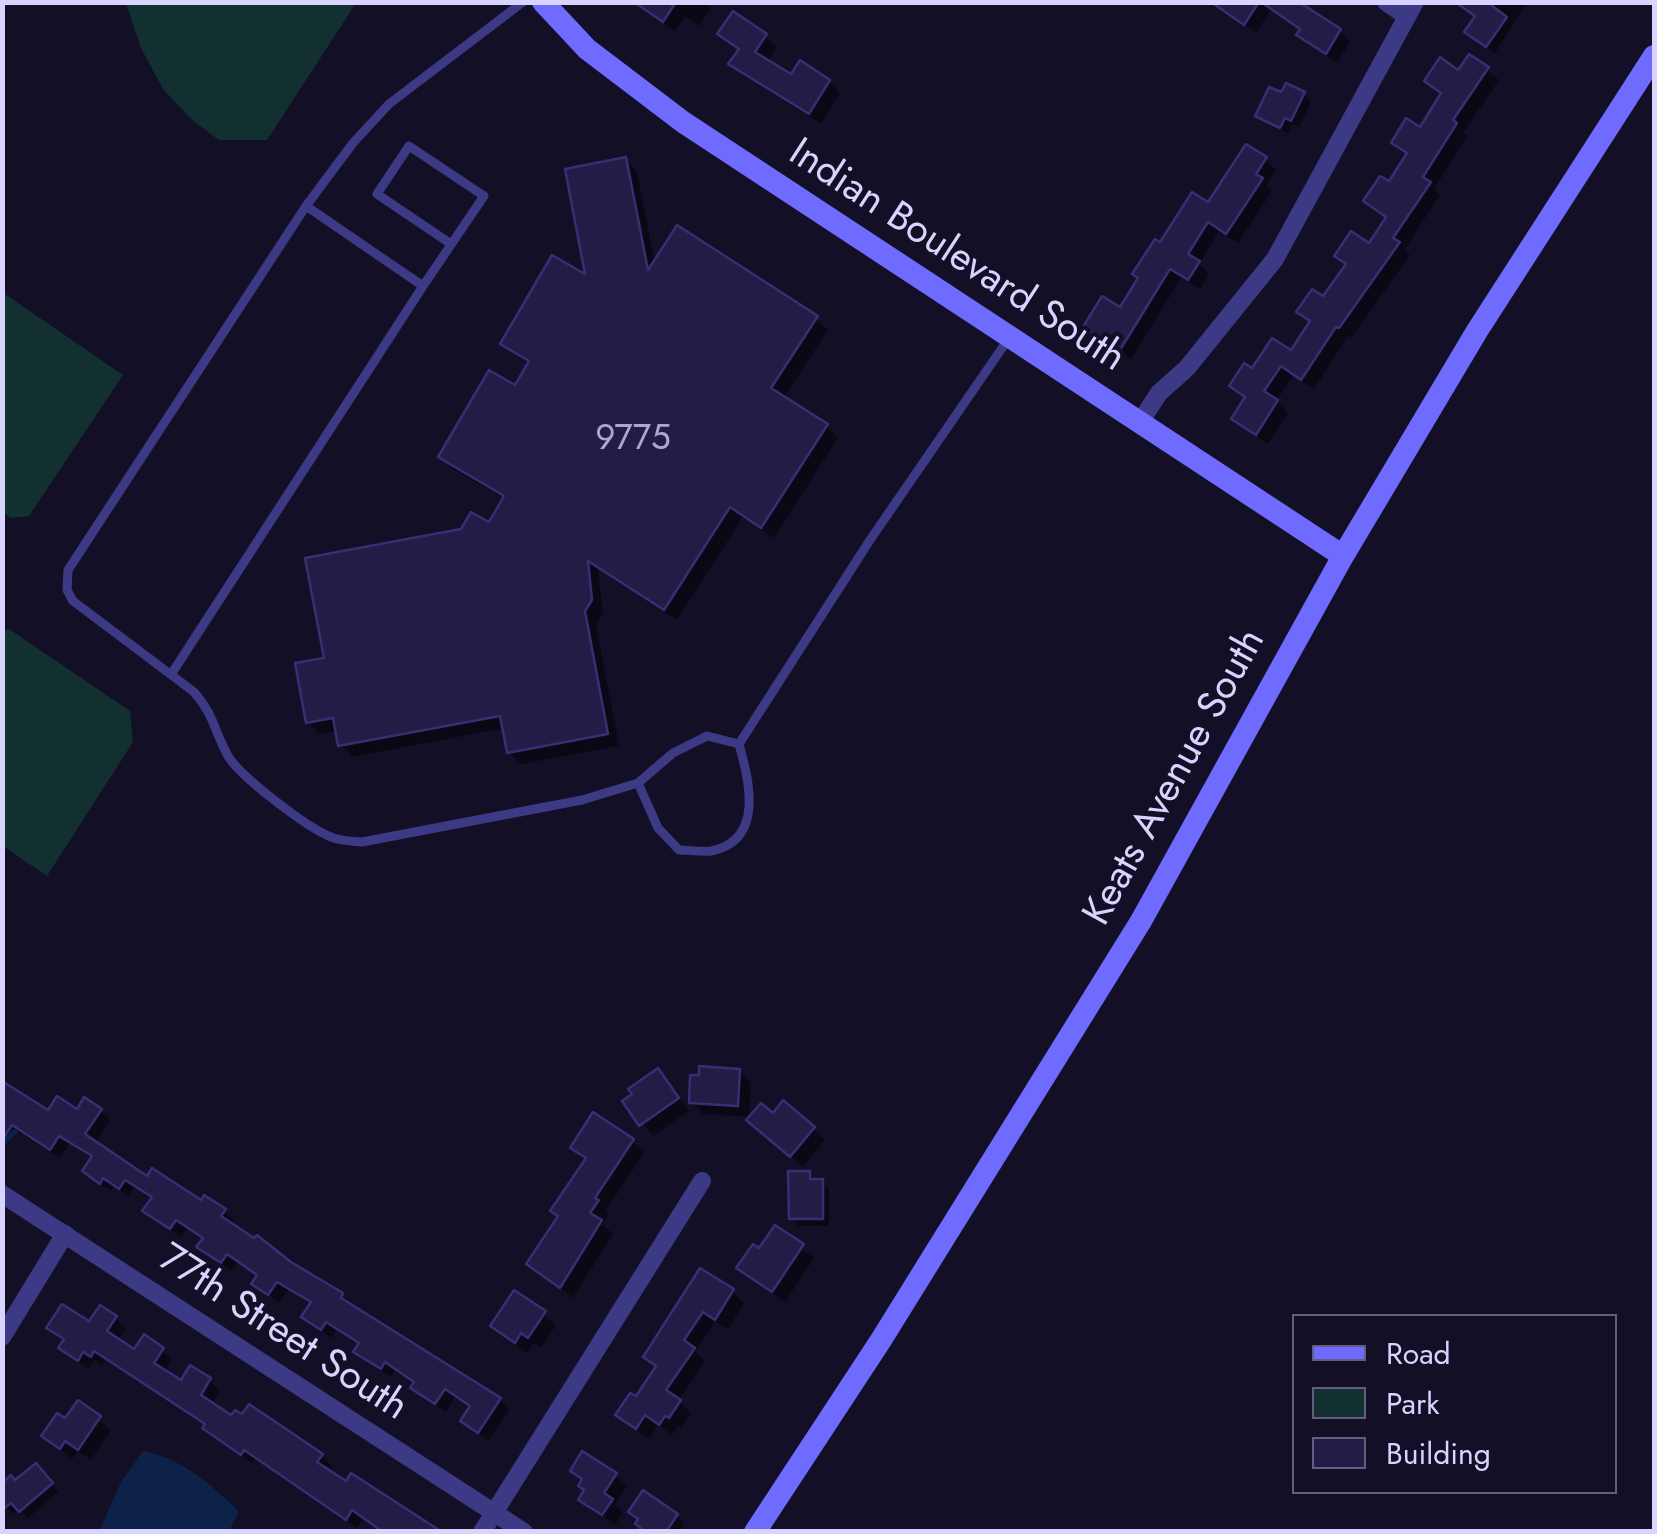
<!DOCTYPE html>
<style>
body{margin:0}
#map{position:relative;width:1657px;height:1534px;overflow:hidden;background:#130f26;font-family:Jost,sans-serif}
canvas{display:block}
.frame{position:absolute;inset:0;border:5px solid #d9d4ff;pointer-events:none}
.legend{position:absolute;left:1292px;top:1314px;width:325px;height:180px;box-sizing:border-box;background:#130f26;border:2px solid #625e7d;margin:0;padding:12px 18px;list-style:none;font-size:30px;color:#d9d4ff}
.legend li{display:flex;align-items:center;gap:20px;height:50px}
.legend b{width:50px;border:2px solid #625e7d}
</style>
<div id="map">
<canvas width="1657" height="1534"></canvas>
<div class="frame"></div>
<ul class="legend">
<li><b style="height:12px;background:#6f6bff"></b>Road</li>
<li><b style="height:28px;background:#12302f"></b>Park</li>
<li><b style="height:28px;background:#241b47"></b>Building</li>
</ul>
</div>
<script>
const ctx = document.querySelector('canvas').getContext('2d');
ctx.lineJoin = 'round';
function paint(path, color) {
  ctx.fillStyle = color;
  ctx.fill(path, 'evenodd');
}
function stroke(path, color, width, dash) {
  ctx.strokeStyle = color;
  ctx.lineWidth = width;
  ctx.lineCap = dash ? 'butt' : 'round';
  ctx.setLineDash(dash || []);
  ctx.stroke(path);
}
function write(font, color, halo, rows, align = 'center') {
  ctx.font = font + ' Jost,sans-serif';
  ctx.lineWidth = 8;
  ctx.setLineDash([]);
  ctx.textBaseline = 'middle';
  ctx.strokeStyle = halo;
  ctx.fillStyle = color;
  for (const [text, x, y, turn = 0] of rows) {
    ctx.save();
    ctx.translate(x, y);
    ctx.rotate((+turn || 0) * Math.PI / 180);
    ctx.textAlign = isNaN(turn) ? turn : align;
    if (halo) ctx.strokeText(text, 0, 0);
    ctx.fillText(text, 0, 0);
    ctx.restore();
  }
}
paint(new Path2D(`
 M126,3V2L356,3L267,140H219L193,121L163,89L141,48Z
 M2,292L123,375L29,516L11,518L2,512Z
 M9,629L130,711L133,742L47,876L3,846L2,630Z`), '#12302f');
paint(new Path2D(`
 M143,1451C181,1458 211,1484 239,1512L229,1531H99L121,1482Z`), '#0c2248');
paint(new Path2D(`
 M632,2H705L711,8L699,26L685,16L675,31Z
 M1214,2H1294L1340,31L1350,42L1337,63L1310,45L1299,35L1302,31L1271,10L1256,33Z
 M1470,2H1527L1495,53L1475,39L1477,17L1467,8Z
 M720,34L765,36L777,47L767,62L792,78L829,82L840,93L821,124L743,75L732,64L740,51Z
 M1470,57L1499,80L1463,133L1467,136L1434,189L1440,195L1404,250L1410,255L1351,338L1348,336L1314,389L1293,376L1276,401L1288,413L1268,444L1234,419L1247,399L1232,386L1253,371L1292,353L1311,324L1299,312L1324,300L1347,266L1337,255L1369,246L1388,219L1366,201L1389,185L1408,155L1394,142L1421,130L1442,95L1427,81L1459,73Z
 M1304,94L1311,102L1299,127L1293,124L1288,134L1258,115L1282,96Z
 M1265,159L1276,170L1266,185L1272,191L1238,243L1219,231L1199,264L1209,274L1200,289L1181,278L1131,359L1086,327L1121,311L1161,246Z
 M626,160L637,172L655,264L816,318L828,330L783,399L826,426L838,438L774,538L743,517L677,620L598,569L603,613L596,624L619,746L521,764L509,752L504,728L353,757L341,745L338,730L320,734L308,722L327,660L490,526L505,499L453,469L441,457L515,389L530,364L503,343L588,279Z
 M739,1071L751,1083L749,1117L703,1114L692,1102Z
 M658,1072L689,1111L653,1136L625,1102Z
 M100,1110L110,1120L95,1143L148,1179L224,1211L234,1221L231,1225L500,1400L509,1410L488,1441L464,1421L472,1408L455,1397L446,1412L423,1397L414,1387L416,1384L396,1370L391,1377L366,1361L357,1352L361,1345L336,1330L332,1338L314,1327L304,1317L312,1304L288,1290L279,1303L254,1283L259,1277L238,1262L231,1271L209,1257L200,1247L204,1240L187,1228L181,1237L155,1220L146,1211L153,1199L135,1187L129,1196L114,1186L111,1191L94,1181L85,1171L93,1159L70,1143L60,1158L2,1123L49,1114Z
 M773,1116L813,1129L825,1140L803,1167L762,1132Z
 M632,1141L644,1153L606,1210L609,1214L602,1224L613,1234L573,1298L529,1264L560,1218L587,1161L573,1148Z
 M809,1174L829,1189V1226H799L791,1218Z
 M775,1228L814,1258L785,1302L740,1268L760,1252Z
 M701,1272L732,1291L744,1303L728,1329L715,1322L695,1352L705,1361L678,1401L691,1413L681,1428L678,1425L672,1435L658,1425L649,1439L618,1415L636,1400L658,1368Z
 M515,1293L556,1325L541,1348L534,1343L527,1353L493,1326Z
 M115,1318L126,1328L117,1341L134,1352L162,1350L172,1360L164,1372L182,1384L209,1380L220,1391L211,1405L232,1419L322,1456L332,1466L328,1472L435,1532H382L363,1519L357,1528L255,1459L252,1463L215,1438L206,1426L105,1360L102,1365L94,1360L89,1369L72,1358L62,1348L66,1341L50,1327L90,1325Z
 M78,1404L111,1430L91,1460L78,1451L72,1459L44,1436L66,1422Z
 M573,1470L615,1475L627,1486L615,1505L623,1512L615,1525L581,1500L586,1491L584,1481Z
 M43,1474L58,1492L28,1518L19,1509L13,1514L2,1502L16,1484Z
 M676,1515L684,1523L678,1532H643Z`), '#0007');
stroke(new Path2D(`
 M2,1143L15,1132`), '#0c2248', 5);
const building = new Path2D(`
 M634,2H676L663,22Z
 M1211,2H1259L1244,25Z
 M1261,2H1299L1341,29L1326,54L1296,35L1300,29Z
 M1455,2H1487L1507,17L1486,47L1464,32L1475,16Z
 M733,11L767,34L755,52L791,74L800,60L830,80L809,114L728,64L739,49L717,34Z
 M1469,54L1489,67L1453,120L1457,123L1423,177L1431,182L1393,238L1400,242L1339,328L1336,327L1301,380L1281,366L1264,391L1278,400L1256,435L1231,419L1245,397L1229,386L1244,363L1252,368L1272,338L1291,350L1310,321L1296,312L1312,289L1323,296L1346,264L1334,256L1351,231L1369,243L1386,217L1363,201L1380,176L1389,181L1407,153L1391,143L1406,118L1420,127L1441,93L1424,81L1440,57L1458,70Z
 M1286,83L1305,92L1291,121L1285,118L1280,128L1255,116L1269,87L1281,92Z
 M1246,144L1267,157L1256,174L1263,178L1226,234L1208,222L1188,254L1200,261L1188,280L1170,269L1120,350L1083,327L1102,296L1120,307L1138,278L1132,274L1155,239L1160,242L1192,192L1208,202Z
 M626,157L648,270L677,225L818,316L771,388L828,424L761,528L730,507L664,610L588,561L592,600L585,611L608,734L507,753L500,716L338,746L333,718L306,723L295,663L324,658L305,558L461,529L471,512L489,522L504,496L438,457L489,370L515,385L529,361L500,344L552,255L585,274L565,169Z
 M699,1066L740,1069L738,1106L689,1103L690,1075H699Z
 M658,1068L679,1098L639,1126L622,1101L632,1094L628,1089Z
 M2,1081L48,1110L57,1096L77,1109L84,1097L102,1109L85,1134L147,1176L152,1168L201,1200L204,1195L226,1209L221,1216L254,1238L257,1235L291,1262L343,1293L341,1298L501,1398L478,1433L460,1421L470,1406L445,1389L435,1404L410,1388L414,1382L385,1362L381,1369L353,1352L359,1343L326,1322L321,1330L301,1317L311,1302L277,1282L268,1295L251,1284L257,1275L227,1254L221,1263L196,1247L203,1238L176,1220L170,1229L142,1211L152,1197L125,1180L119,1189L103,1178L100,1184L82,1171L92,1156L59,1136L50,1150L12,1125L2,1140Z
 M783,1100L815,1127L790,1157L746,1120L761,1103L773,1113Z
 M593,1112L634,1139L595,1198L599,1200L590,1213L602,1220L560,1288L526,1264L558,1216L550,1211L586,1158L570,1148Z
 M788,1171H810V1179H823V1219H789Z
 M775,1225L804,1244L772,1292L736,1268L753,1244L759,1248Z
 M700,1268L734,1289L715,1320L703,1312L684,1340L695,1348L666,1390L681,1400L669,1418L665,1416L659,1425L645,1415L636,1429L615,1415L630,1393L636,1396L656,1366L643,1357Z
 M514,1290L546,1311L528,1338L521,1333L515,1343L490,1326Z
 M62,1304L89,1321L100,1305L117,1316L107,1331L134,1349L144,1334L164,1348L154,1363L181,1380L190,1365L211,1378L201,1395L231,1415L235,1410L242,1414L249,1404L323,1454L317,1462L346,1481L351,1473L442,1532H383L352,1510L346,1520L244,1450L241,1455L202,1428L205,1424L94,1351L91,1357L83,1352L78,1361L58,1348L64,1339L46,1328Z
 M78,1400L101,1416L78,1450L65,1441L60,1449L41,1436L57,1413L65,1418Z
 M582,1451L617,1473L604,1493L613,1499L602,1515L578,1500L584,1490L578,1486L582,1479L570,1471Z
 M36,1463L53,1483L19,1512L11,1503L2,1510V1483L11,1475L15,1480Z
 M643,1490L678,1514L666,1532H646L635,1524L638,1519L628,1512Z`);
paint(building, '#241b47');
stroke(building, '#3b2d73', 2.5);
stroke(new Path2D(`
 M523,2L389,104L353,143L306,206L68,570L67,590L73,601L194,692C214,715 214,730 227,754C237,775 308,828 331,837C340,841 351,841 362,842L582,800L638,783L673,753L707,736L739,744C749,781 765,840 711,851C701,852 689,850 679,850L658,828L638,783
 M423,286L484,196L409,146L377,194L451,244
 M172,673L423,286L306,206
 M739,744L870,540L1009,338`), '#3d3a85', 9);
stroke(new Path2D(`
 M1386,2L1405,15
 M1140,422L1159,393L1187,368L1275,259L1415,2
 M2,1194L524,1532
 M2,1337L65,1234
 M482,1532L702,1181`), '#3d3a85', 18);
stroke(new Path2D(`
 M543,2L587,49L683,122L1343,556
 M755,1532L881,1340L1141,921L1343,556L1477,331L1654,56`), '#6f6bff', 22);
write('35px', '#aca6d1', null, [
 ["9775",633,441]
]);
write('40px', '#d9d4ff', '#130f26', [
 ["Indian Boulevard South",956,257,33],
 ["Keats Avenue South",1176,778,-61],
 ["77th Street South",282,1334,33]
]);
</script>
